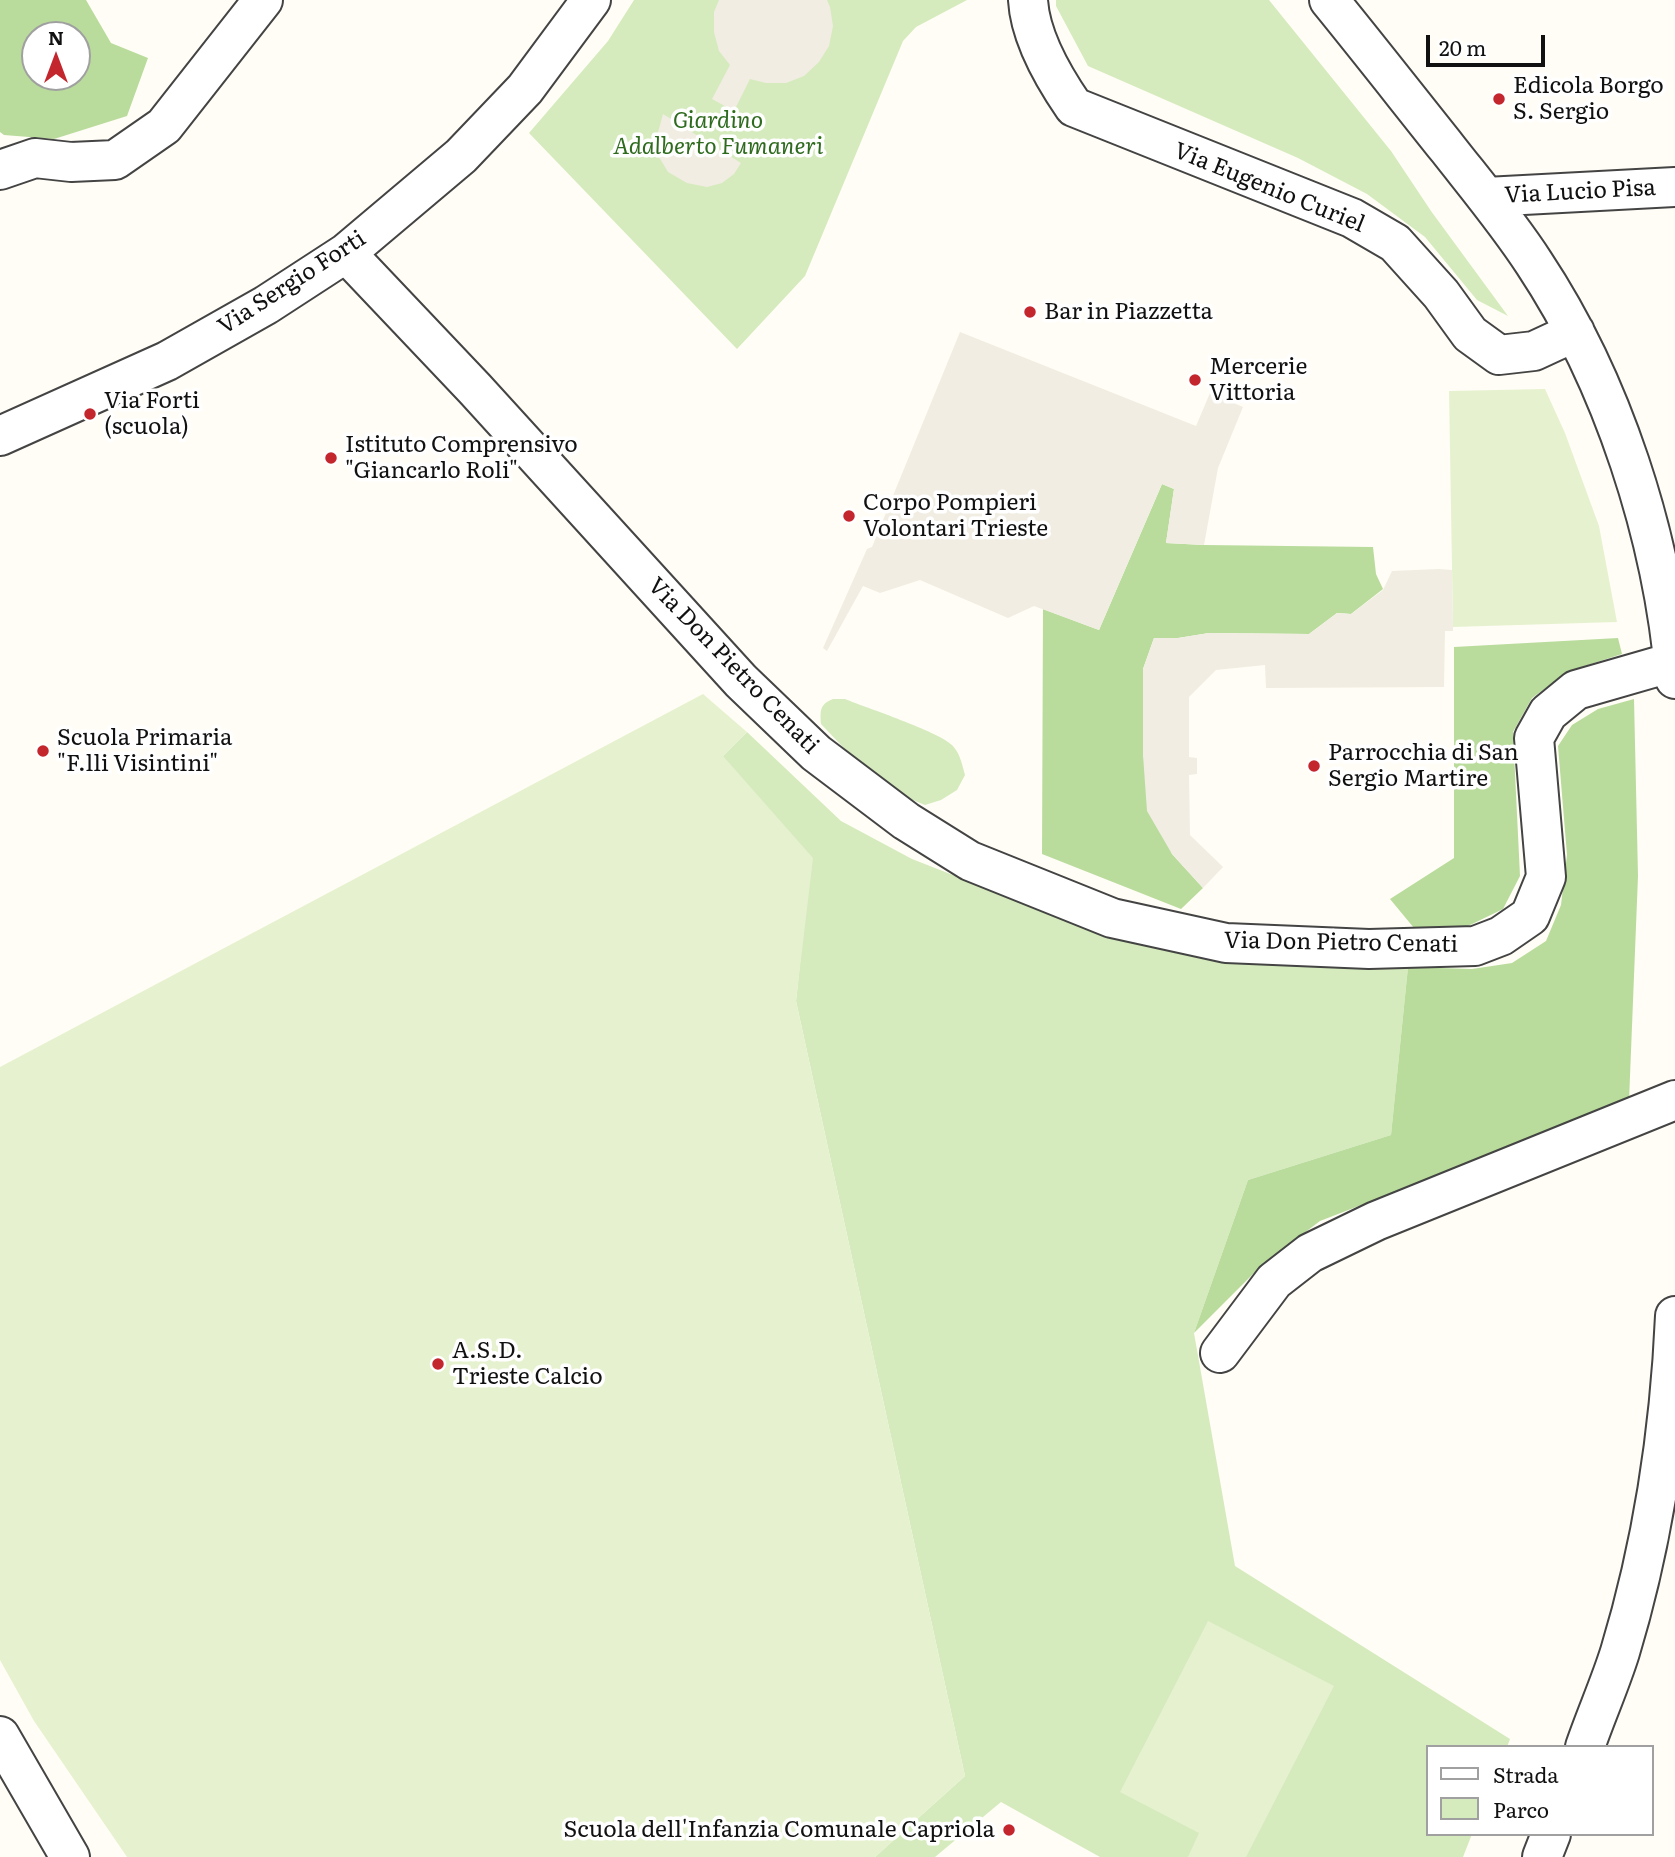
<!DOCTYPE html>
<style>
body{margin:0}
#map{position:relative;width:1675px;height:1857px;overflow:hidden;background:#fffdf5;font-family:Literata,serif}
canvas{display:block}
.legend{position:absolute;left:1426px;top:1745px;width:228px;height:91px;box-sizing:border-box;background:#fff;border:2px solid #a0a0a0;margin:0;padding:9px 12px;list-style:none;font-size:21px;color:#111}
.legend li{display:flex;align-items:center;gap:14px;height:35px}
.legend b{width:35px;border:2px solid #a0a0a0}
.north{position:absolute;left:21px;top:21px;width:70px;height:70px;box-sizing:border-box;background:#fff;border:2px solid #a0a0a0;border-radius:50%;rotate:0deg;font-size:19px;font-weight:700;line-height:28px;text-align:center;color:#111}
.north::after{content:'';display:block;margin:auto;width:24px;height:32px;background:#c4262e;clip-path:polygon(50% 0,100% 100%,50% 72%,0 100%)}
.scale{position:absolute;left:1426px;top:35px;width:119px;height:32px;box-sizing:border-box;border:4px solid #111;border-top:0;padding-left:9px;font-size:21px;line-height:24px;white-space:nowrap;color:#111;-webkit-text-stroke:5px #fff;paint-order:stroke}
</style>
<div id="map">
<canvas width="1675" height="1857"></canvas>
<ul class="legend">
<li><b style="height:9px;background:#fff"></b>Strada</li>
<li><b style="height:19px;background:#d5ebbd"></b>Parco</li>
</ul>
<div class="north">N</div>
<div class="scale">20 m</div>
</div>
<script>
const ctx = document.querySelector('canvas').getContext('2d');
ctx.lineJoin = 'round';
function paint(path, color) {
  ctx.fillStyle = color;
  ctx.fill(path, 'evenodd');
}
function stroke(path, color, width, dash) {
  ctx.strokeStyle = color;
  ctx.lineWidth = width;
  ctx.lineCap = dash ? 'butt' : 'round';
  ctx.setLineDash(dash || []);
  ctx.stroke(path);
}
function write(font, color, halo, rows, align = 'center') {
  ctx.font = font + ' Literata,serif';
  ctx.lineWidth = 7;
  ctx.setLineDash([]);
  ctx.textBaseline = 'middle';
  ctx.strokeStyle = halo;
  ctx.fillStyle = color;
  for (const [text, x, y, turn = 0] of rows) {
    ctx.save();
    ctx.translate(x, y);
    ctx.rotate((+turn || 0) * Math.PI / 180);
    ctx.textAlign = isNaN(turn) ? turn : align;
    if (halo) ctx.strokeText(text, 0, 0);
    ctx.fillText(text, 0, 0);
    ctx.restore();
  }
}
paint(new Path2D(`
 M634,0H967L916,27L903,41L805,276L737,349L529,133L608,41Z
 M1056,0H1269L1391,151L1431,211L1508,316L1477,300L1425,237L1367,194L1298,158L1088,66L1056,6Z
 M833,699H845C867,708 937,731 952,745C960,753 962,764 965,775L957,790L941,800L925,805L881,787L821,724C820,710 820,704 833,699Z
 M747,732L841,821L912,859L1055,915L1177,946L1408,967L1391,1135L1248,1180L1194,1333L1235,1566L1510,1739L1507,1747H1428V1834H1472L1463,1857H1100L1001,1802L935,1857H875L965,1776L796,1001L803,935L723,756Z`), '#d5ebbd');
paint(new Path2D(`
 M0,0H86L111,43L148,58L127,116L54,139L4,135L0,132ZM77,35V77H35V35Z
 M1162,484L1174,489L1166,543L1204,545L1373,547L1376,574L1383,589L1351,614L1337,613L1309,634L1209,633L1178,638H1154L1143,669V755L1172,854L1203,888L1181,909L1042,854L1043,609L1099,630Z
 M1618,638L1622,654L1569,671L1532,698L1513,732L1520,876L1503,909L1468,926L1414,928L1390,899L1454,858V647Z
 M1634,699L1638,876L1629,1101L1320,1221L1262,1265L1194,1333L1248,1180L1391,1135L1408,967L1472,969L1512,963L1546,941L1561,905L1567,855L1558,746L1572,725L1598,709Z`), '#b9dc9c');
paint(new Path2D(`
 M1545,389L1565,433L1599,526L1617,622L1453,627L1449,391Z
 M703,694L747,732L723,756L813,858L796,1001L965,1776L875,1857H127L34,1721L0,1660V1067Z
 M1208,1621L1334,1686L1246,1857H1188L1199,1833L1120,1792Z`), '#e6f2cf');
paint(new Path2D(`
 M719,0H827L830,7L833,26L829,46L819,62L804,76L786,83H766L750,79L734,111L712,99L730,65L719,51L714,32V12Z
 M663,114L741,163L734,174L722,183L707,187L687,183L668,172L659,157L657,136Z
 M960,332L1196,426L1210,393L1243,407L1218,468L1204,545L1166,543L1174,489L1162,484L1099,630L1034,606L1008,618L920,580L880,593L863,586L827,651L823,648L867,549L872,547Z
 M1439,569L1452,570L1453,627V631H1445L1444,687L1266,688L1265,665L1216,670L1189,697V757L1197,758V774L1189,775L1190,835L1223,867L1203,888L1172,854L1147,811L1143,755V669L1154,638H1178L1209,633L1309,634L1337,613L1351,614L1383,590L1392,571Z`), '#f1ede2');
const minor = new Path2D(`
 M1028,0C1030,36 1054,78 1074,107L1352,218L1395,243L1441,294L1470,334L1499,355L1534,351L1575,332
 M1329,0C1369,49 1408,99 1448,149C1477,186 1508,223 1534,263C1613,382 1663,537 1675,679
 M0,170L35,158L71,162L115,160L164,126L263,0
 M1486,197L1675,187
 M346,253L475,389L741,681L816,753L906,821L970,861L1112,918L1226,943L1369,949L1475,946L1501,936L1530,916L1546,877L1534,738L1548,713L1576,690L1673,662
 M0,436L167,361L266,305L346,253L461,156L525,89L591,0
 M1220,1353L1274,1281L1310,1253L1376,1221L1675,1100
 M0,1736L70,1857
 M1585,1747C1596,1715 1610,1684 1620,1652C1653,1543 1670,1429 1675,1316
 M1542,1857L1551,1834`);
stroke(minor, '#444', 42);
stroke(minor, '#fff', 38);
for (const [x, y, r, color] of [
 [1499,99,7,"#c4262e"],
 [1030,312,7,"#c4262e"],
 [1195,380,7,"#c4262e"],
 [90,414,7,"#c4262e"],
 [331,458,7,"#c4262e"],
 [849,516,7,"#c4262e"],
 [43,751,7,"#c4262e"],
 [1314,766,7,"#c4262e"],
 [438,1364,7,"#c4262e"],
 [1009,1830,7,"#c4262e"]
]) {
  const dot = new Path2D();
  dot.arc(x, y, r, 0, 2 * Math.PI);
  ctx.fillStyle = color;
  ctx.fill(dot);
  stroke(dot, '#fff', 2.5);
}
write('23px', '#111', '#fff', [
 ["Edicola Borgo",1513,86],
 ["S. Sergio",1513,112],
 ["Bar in Piazzetta",1044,312],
 ["Mercerie",1209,367],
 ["Vittoria",1209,393],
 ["Via Forti",104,401],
 ["(scuola)",104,427],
 ["Istituto Comprensivo",345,445],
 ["\"Giancarlo Roli\"",345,471],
 ["Corpo Pompieri",863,503],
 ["Volontari Trieste",863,529],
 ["Scuola Primaria",57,738],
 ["\"F.lli Visintini\"",57,764],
 ["Parrocchia di San",1328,753],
 ["Sergio Martire",1328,779],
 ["A.S.D.",452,1351],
 ["Trieste Calcio",452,1377],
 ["Scuola dell'Infanzia Comunale Capriola",995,1830,"right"]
], 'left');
write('italic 23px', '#2f6b1f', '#fff', [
 ["Giardino",718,121],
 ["Adalberto Fumaneri",718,147]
]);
write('23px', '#111', '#fff', [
 ["Via Eugenio Curiel",1269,188,22],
 ["Via Lucio Pisa",1580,192,-3],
 ["Via Sergio Forti",292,283,-33],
 ["Via Don Pietro Cenati",733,666,46],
 ["Via Don Pietro Cenati",1341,943,1]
]);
</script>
